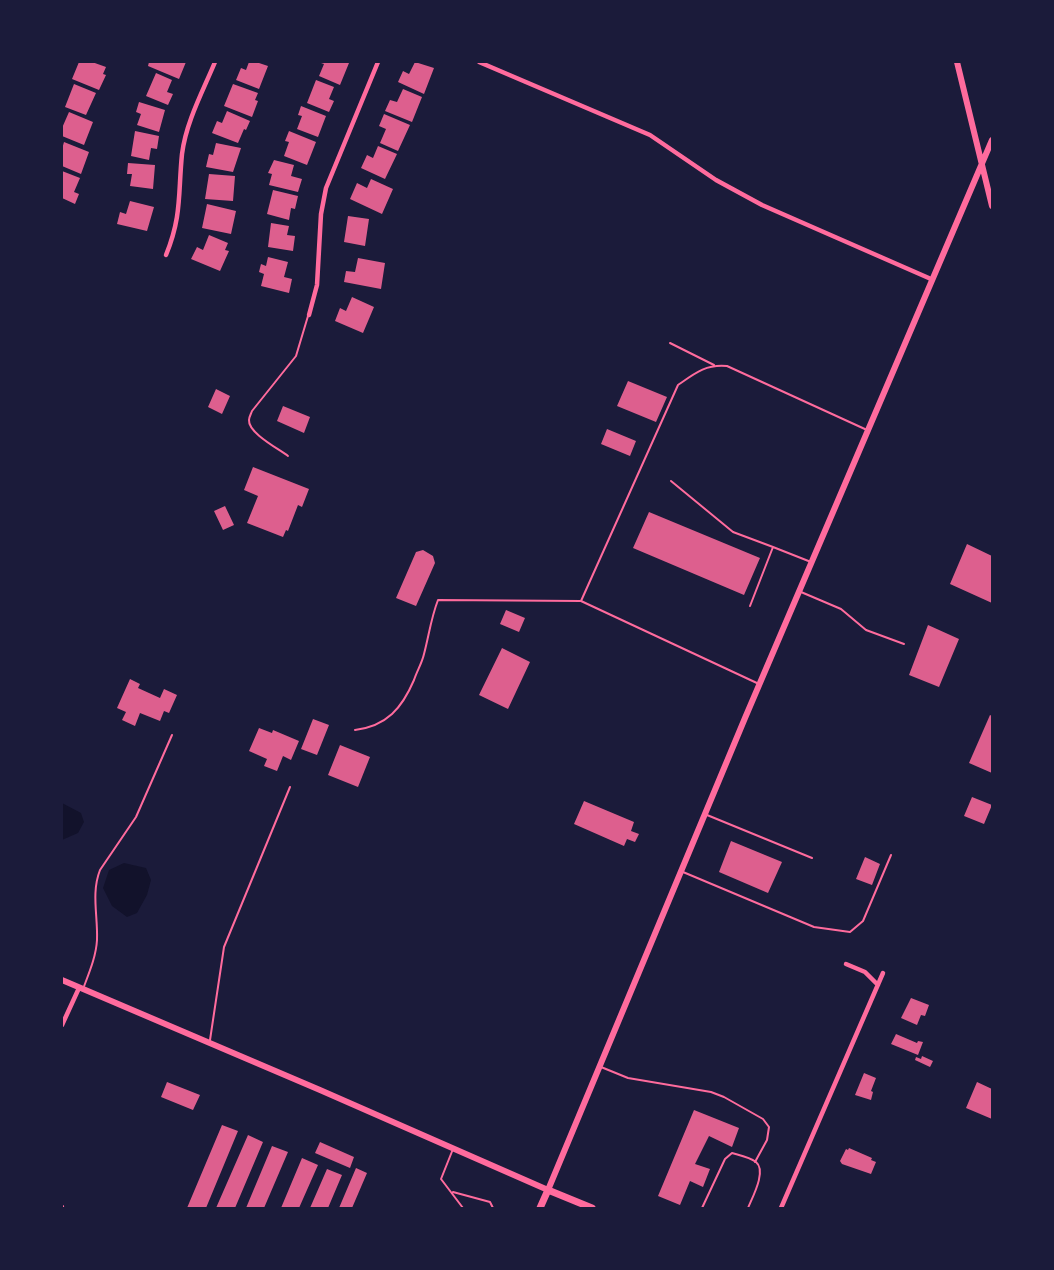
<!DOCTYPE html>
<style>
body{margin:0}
#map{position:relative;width:1054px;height:1270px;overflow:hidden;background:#1b1b3a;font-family:"Noto Sans",sans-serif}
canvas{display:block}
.frame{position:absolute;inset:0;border:63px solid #1b1b3a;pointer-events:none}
</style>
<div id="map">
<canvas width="1054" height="1270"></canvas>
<div class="frame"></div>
</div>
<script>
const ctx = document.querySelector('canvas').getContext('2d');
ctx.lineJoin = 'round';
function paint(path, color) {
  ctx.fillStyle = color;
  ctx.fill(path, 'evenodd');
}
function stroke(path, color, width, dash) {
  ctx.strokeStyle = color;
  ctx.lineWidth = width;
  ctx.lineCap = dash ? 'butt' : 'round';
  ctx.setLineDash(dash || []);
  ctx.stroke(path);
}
paint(new Path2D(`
 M62,803L81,813L84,822L78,833L62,840Z
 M124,863L146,868L151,880L147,895L137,913L127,917L112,906L103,888L109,870Z`), '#12122b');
paint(new Path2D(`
 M79,62H92L106,67L103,74L106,75L99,90L72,79Z
 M149,62H186L179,79L148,66Z
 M249,62H256L268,66L259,89L236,80L241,68L246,70Z
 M318,62L349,63L340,85L319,76L324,64Z
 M415,62L434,68L424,94L398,82L403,71L409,74Z
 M156,73L172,80L167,92L173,94L168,105L146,96Z
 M316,80L334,87L329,99L334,101L329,112L307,103Z
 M74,84L96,93L86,115L65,107Z
 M233,84L258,93L255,100L258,101L252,117L224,106Z
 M403,89L422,97L412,122L385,111L390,100L397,102Z
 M139,102L165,110L159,132L137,125L141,114L136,112Z
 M301,106L326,116L318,137L297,129L302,116L298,115Z
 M227,111L250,121L246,130L244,129L238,143L212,133L217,121L222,123Z
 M69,112L93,122L84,145L62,136V128Z
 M384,114L410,125L398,151L380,143L386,129L379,126Z
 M135,131L159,136L157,149L151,148L149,160L131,156Z
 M289,131L316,142L307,165L284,156L289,142L285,141Z
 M64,142L89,152L81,174L62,166V149Z
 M216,143L241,148L233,172L206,167L209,154L213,155Z
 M378,146L397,154L385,179L361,168L367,155L373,158Z
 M274,160L294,165L291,176L302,179L298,192L269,185L272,174L268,173Z
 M128,163L155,165L153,189L130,186L132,174H127Z
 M62,171L80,178L74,192L79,194L75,204L62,198Z
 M209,174L235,176L233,201L205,199Z
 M371,179L393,189L382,214L350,199L357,183L367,188Z
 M273,190L298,196L295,209L291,208L289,220L267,214Z
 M130,201L154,207L147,231L117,224L120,212L126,214Z
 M207,204L236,211L231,234L202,228Z
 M348,216L369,219L365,246L344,242Z
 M271,223L289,226L287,235L295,236L293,251L268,247Z
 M209,235L228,243L225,250L229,251L220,271L191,259L197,247L203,250Z
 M268,257L288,262L284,277L292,279L289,293L261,286L264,274L259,272L261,264L266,266Z
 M358,258L385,263L381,289L344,282L346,271L355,272Z
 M352,297L374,307L363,333L335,321L340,308L346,311Z
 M628,381L667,397L656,422L617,406Z
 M216,389L230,396L222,414L208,407Z
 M283,406L310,417L304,433L277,421Z
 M607,429L636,441L630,456L601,444Z
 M253,467L309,489L302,507L298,505L288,531L286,530L283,537L247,523L258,496L244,490Z
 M225,506L234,525L223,530L214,511Z
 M649,512L760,558L744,595L633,548Z
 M967,544L992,556V603L950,584Z
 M423,550L433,556L435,563L416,606L396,598L416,552Z
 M506,610L525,618L519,632L500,624Z
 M928,625L959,639L939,687L909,675Z
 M502,648L530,662L508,709L479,695Z
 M130,679L140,684L138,688L160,698L164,689L177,695L169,713L164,711L160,721L140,713L135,726L122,720L126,712L117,708Z
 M990,715L992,716V773L969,763Z
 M313,719L329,725L317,755L301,749Z
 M259,728L272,733L273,730L299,741L291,760L283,756L277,771L264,766L267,759L249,751Z
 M340,745L370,757L358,787L328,775Z
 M972,797L992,805L984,824L964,816Z
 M584,801L634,822L631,831L639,834L635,842L627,839L624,846L574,824Z
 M731,841L782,862L768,893L719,872Z
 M865,857L880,864L872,885L856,879Z
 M911,998L929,1005L925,1016L921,1015L917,1025L901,1018Z
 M896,1034L917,1043L918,1041L923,1042L918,1055L891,1044Z
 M922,1056L933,1061L930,1067L915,1060L916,1057L921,1059Z
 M864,1073L876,1078L871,1091L873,1092L871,1100L855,1095Z
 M167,1082L200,1095L193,1110L161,1097Z
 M977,1082L992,1089V1119L966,1108Z
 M694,1110L739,1128L732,1147L709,1136L695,1164L710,1169L703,1187L690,1181L680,1205L658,1196Z
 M222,1125L238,1131L206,1208H187Z
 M248,1135L263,1142L235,1208H216Z
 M320,1142L354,1157L350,1168L315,1153Z
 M272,1146L288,1152L264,1208H246Z
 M849,1148L872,1158L871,1160L876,1162L871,1174L842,1164L840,1161L846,1149L848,1150Z
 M302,1158L318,1165L299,1208H281Z
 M356,1168L367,1173L352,1208H339Z
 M327,1169L342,1175L328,1208H310Z`), '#dd5f8e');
stroke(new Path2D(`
 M670,343L714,365
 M288,456C279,449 248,433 249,420C249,417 251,414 252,411L296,356L308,316
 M671,481L733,532L773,547
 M801,592L841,609L866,630L904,644
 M581,601L678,385C695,373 706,364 727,366L867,430
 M750,606L773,547L811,562
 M355,730C387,726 402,708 414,680C417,671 422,663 424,654C429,635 431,618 438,600L581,601L759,684
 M707,815L812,858
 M683,872L814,927L850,932L863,921L891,855
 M83,989C89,973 96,957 97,940C98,916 91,893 100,870L136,817L172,735
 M210,1040L224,947L290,787
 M601,1067L628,1078L711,1092L724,1097L763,1119L769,1127L767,1140L755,1162
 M453,1149L441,1179L463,1208
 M453,1192L490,1202L493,1208
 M702,1208L725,1159L732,1153C739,1155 750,1157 756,1162C767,1171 752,1198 748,1208`), '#ff6b9d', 2);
stroke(new Path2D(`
 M479,62L650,135L716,180L762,205L931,279
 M166,255C182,216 178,194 182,154C186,122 203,91 215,62
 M309,315L317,285L321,214L326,188L378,62
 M846,964L865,972L878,985
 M62,1025L79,988
 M62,1207V1208
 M781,1208L883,973`), '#ff6b9d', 4.5);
stroke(new Path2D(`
 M957,62L992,206
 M62,980L320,1090L548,1190L745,718L992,140`), '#ff6b9d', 6);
stroke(new Path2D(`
 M540,1208L548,1190L592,1208`), '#ff6b9d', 7);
</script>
